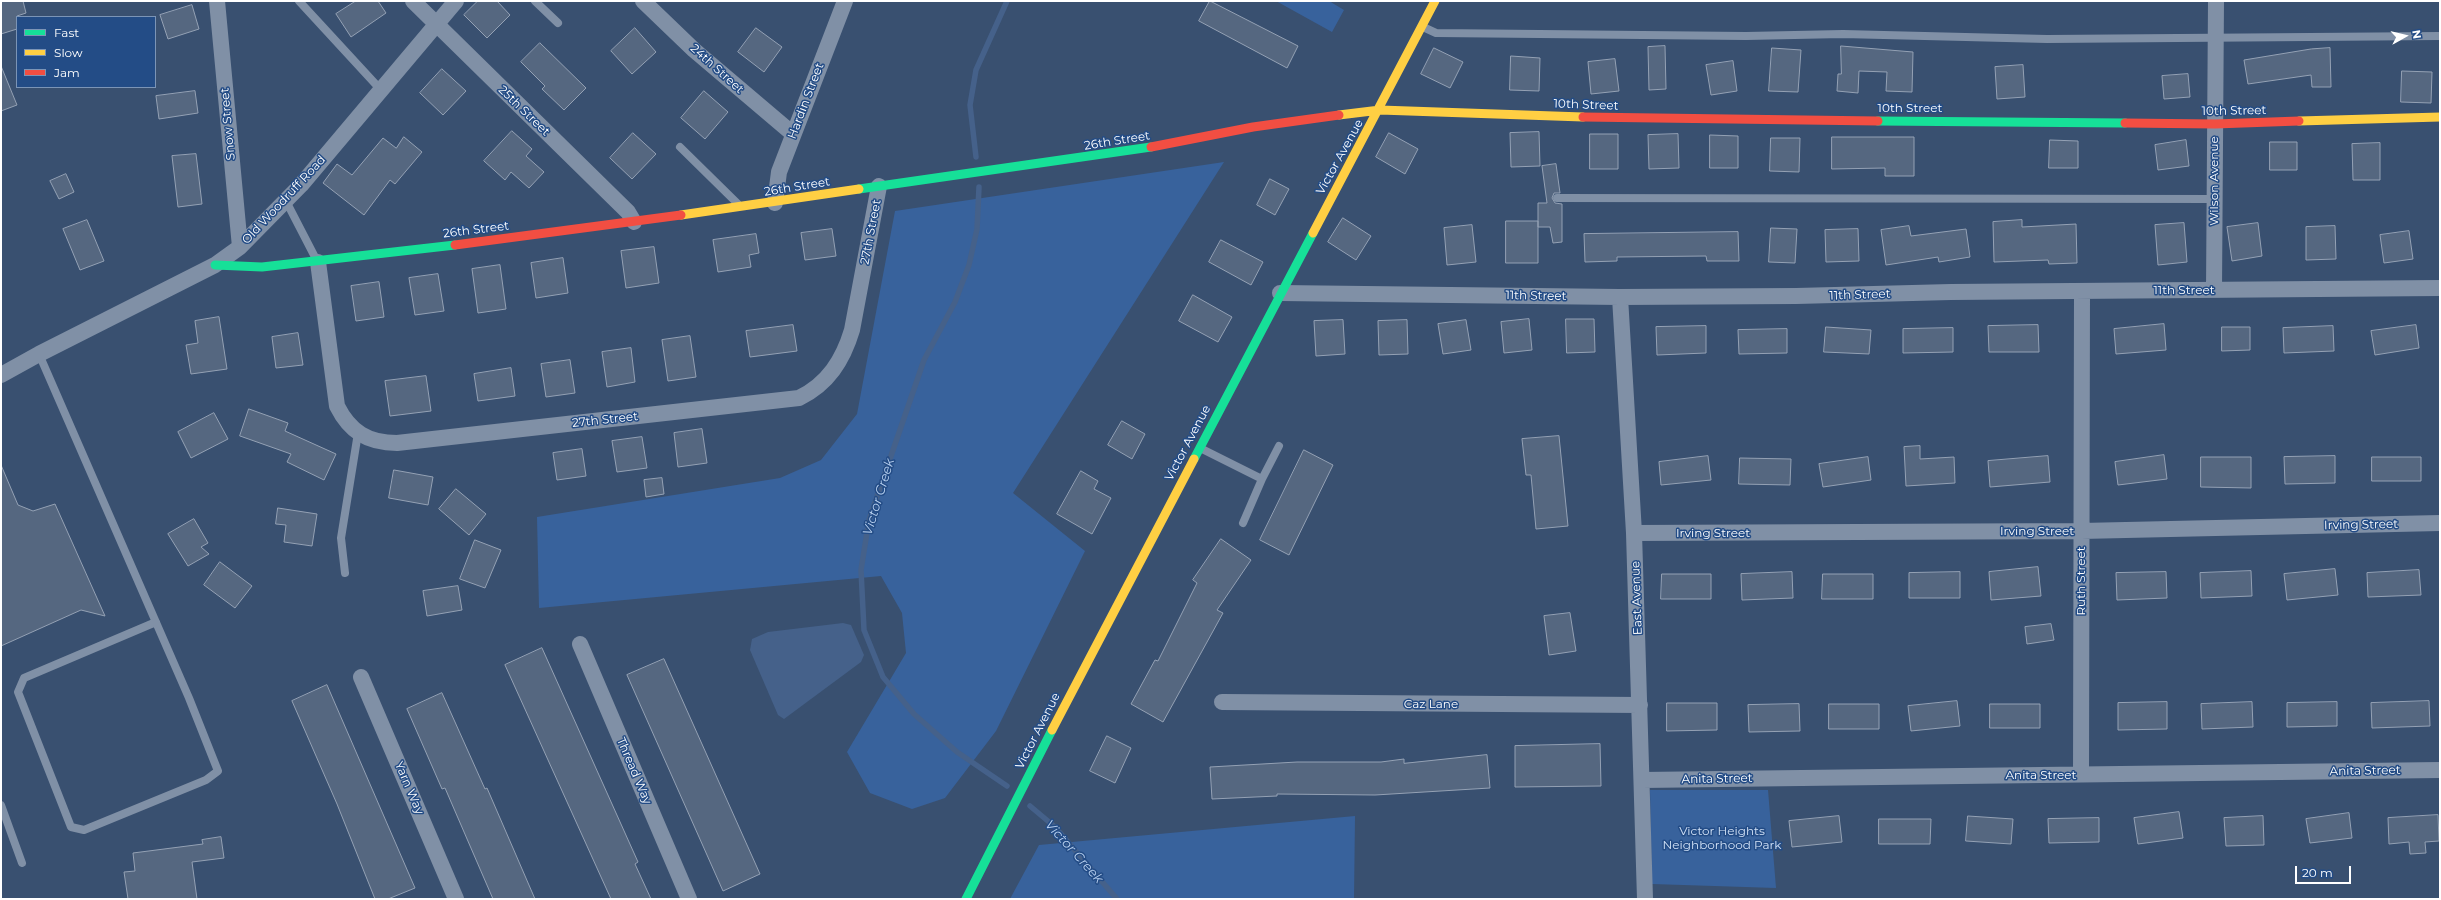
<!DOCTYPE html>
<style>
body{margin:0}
#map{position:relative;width:2441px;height:900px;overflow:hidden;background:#395070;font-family:Montserrat,sans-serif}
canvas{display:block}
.frame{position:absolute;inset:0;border:2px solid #fff;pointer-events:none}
.legend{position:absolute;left:16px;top:16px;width:140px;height:72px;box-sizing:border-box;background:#234c86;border:1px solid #7b94b6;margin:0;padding:5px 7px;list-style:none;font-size:12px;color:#fff}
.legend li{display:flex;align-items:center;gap:8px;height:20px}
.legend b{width:20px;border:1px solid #7b94b6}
.north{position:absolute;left:2385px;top:16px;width:40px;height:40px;-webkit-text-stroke:3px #234c86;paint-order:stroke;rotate:82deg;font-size:11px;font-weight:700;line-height:16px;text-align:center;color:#fff}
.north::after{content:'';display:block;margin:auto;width:14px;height:18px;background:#fff;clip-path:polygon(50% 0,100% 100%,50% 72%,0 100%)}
.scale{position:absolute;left:2295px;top:866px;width:56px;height:18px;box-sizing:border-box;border:2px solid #fff;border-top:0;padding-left:5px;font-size:12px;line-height:14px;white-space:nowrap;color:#fff;-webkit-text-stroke:3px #234c86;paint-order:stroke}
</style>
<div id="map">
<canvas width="2441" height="900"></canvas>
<div class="frame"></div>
<ul class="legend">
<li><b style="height:5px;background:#16e098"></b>Fast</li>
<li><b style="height:5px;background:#ffcf43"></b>Slow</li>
<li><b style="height:5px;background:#f24e42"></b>Jam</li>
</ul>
<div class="north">N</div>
<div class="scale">20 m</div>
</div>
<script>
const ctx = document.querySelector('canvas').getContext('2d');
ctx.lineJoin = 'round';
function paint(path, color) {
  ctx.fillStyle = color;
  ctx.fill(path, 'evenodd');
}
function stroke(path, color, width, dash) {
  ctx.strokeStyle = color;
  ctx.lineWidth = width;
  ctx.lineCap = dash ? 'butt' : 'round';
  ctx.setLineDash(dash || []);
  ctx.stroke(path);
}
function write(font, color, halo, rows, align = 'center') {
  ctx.font = font + ' Montserrat,sans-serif';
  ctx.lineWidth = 3;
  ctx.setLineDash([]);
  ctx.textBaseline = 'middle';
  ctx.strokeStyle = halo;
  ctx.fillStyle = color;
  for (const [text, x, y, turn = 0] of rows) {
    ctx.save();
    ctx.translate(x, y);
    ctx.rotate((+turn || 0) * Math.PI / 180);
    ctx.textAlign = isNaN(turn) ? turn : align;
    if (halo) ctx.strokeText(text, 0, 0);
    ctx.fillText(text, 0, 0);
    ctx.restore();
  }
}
paint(new Path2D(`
 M1276,1H1329L1344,10L1332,32Z
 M1224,162L1013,493L1085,551L996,731L945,798L912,809L870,793L847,752L906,653L902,613L881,576L539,608L537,517L780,478L821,460L857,414L895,211Z
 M1650,790H1768L1776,888L1652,884Z
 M1355,816L1354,899H1010L1039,845Z`), '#38629c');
paint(new Path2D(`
 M843,623L851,625L864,655L861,662L784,719L778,715L750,650L752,639L768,632Z`), '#45618a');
stroke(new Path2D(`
 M976,157L970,105L976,70L1007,1
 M979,187L977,229L969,265L955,302L924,360L869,520L861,570L864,630L883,677L914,714L957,752L1007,786
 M1030,806L1055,827L1117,899`), '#45618a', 5.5);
const building = new Path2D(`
 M1,1H23L26,13L17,16V29L1,34Z
 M356,1H378L386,13L351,37L336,14Z
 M478,1H497L510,15L487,38L464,15Z
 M1210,1L1298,46L1287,68L1199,21Z
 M192,5L199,29L168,39L160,15Z
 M635,28L656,52L632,74L611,51Z
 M756,28L782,47L764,72L738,52Z
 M540,43L586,88L564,110L542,89L545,86L521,62Z
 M1665,46L1666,89L1649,90L1648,47Z
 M1841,46L1913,52L1912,92L1886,91L1887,72L1859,71L1858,93L1837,91L1838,74H1841Z
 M1434,48L1463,62L1450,88L1421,74Z
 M1772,48L1801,50L1798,92L1769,91Z
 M2330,48L2331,87H2312L2311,75L2248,84L2244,60L2311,49Z
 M1511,56L1540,58L1539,91L1510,90Z
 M1615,59L1619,91L1591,94L1588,62Z
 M1733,61L1737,91L1711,95L1706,65Z
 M2023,65L2025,97L1997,99L1995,67Z
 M1,66L17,105L1,111Z
 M442,69L466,91L443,115L420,93Z
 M2402,71L2432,72L2431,103L2401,102Z
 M2188,74L2190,97L2164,99L2162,76Z
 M195,91L198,113L159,119L156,96Z
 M704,91L728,112L705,139L681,118Z
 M512,131L532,149L526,156L544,172L529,188L511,172L505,180L484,161Z
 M1539,132L1540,166L1511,167L1510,133Z
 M633,133L656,154L632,179L610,158Z
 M1389,133L1418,149L1405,174L1376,157Z
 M1590,134H1618V169H1590Z
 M1678,134L1679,168L1649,169L1648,135Z
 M1710,135L1738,136V168H1710Z
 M404,137L422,152L395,184L390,180L364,215L323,183L337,164L352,175L383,138L396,148Z
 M1832,137H1914V176H1885V168L1832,169Z
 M1771,138H1800L1799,172L1770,171Z
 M2050,140L2078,141V168H2049Z
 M2186,140L2189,166L2158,170L2155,145Z
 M2270,142H2297V170H2270Z
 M2380,143V180H2353L2352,144Z
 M196,154L202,204L178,207L172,156Z
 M1556,164L1560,193H1554L1552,198L1555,203L1562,204V242L1553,243L1550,227H1538V203H1547L1542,166Z
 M66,174L74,192L59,199L50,181Z
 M1270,179L1289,189L1275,215L1257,205Z
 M1343,218L1371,236L1356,260L1328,242Z
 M87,220L104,261L80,270L63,229Z
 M2022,220V227L2076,224L2077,263L2049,264L2048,260L1994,262L1993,222Z
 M1506,221H1538V263H1506Z
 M2184,223L2187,262L2158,265L2155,225Z
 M2258,223L2262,256L2232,261L2227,227Z
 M1472,225L1476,262L1447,265L1444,228Z
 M1909,226L1911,236L1966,229L1970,257L1939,262L1938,257L1886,265L1881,230Z
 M2335,226L2336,259L2306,260V227Z
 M1771,228L1797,229L1795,263L1769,262Z
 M832,229L836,256L805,260L801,233Z
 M1858,229L1859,261L1826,262L1825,230Z
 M2409,231L2413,259L2384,263L2380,235Z
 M1738,232L1739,261H1707L1706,256L1617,257V261L1585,262L1584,234Z
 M756,234L759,253L749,255L751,267L718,272L713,240Z
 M1221,240L1263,262L1251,285L1209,262Z
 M654,247L659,283L626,288L621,251Z
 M563,258L568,293L536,298L531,263Z
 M500,265L506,309L478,313L472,269Z
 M438,274L444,311L415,315L409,278Z
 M379,282L384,317L356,321L351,286Z
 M1193,295L1232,317L1218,342L1179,321Z
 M219,317L227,369L191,374L186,345L198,343L195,321Z
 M1529,319L1532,350L1504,353L1501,322Z
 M1566,319H1594L1595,352L1567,353Z
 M1343,320L1345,354L1316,356L1314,321Z
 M1407,320L1408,354L1379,355L1378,321Z
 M1466,320L1471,350L1443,354L1438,324Z
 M2164,324L2166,350L2116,354L2114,329Z
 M793,325L797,351L750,357L746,331Z
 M2038,325L2039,352H1989L1988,326Z
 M2416,325L2419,348L2375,355L2371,331Z
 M1706,326V353L1657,355L1656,327Z
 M2333,326L2334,351L2284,353L2283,328Z
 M1826,327L1871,330L1869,354L1824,352Z
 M2222,327H2250V350L2222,351Z
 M1953,328V352L1903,353V329Z
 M1787,329V353L1739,354L1738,330Z
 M298,333L303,365L276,368L272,337Z
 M690,336L696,377L668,381L662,340Z
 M631,348L635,382L607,387L602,352Z
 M570,360L575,393L546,397L541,364Z
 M511,368L515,396L478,401L474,374Z
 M426,376L431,411L390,416L385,381Z
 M249,409L288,423L285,431L336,454L324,480L287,462L291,454L240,436Z
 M214,413L228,439L191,458L178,432Z
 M1122,421L1145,434L1132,459L1108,445Z
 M702,429L707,463L678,467L674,433Z
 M1559,436L1568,526L1536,529L1531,475H1526L1522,439Z
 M642,437L647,468L617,472L612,441Z
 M1920,446V459L1954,457L1955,483L1906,486L1904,447Z
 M582,449L586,476L557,480L553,453Z
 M1304,450L1333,465L1289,555L1260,540Z
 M2164,455L2167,479L2118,485L2115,462Z
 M1708,456L1711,480L1661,485L1659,462Z
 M2048,456L2050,482L1990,487L1988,461Z
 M2335,456V483L2285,484L2284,457Z
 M1868,457L1871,480L1823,487L1819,464Z
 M2201,457H2251V488L2201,487Z
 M2372,457H2421V481H2372Z
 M1740,458L1791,459L1790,485L1739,484Z
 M1,465L18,505L33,511L55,504L105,616L81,610L1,646Z
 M394,470L433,477L428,505L389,498Z
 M1081,471L1098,481L1094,489L1111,498L1092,534L1057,514Z
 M662,478L664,494L646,497L644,480Z
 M456,489L486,514L469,535L439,509Z
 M278,508L317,514L312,546L284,542L286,525L276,524Z
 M194,519L208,543L201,547L209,554L188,566L168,534Z
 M1221,539L1251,560L1217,610L1223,613L1163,722L1131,704L1155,660L1158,661L1197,583L1193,580Z
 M475,540L501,550L485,588L460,579Z
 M220,562L252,586L235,608L204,585Z
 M2038,567L2041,596L1991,600L1989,572Z
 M2335,569L2338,595L2287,600L2284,574Z
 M2419,570L2421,595L2368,597L2367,573Z
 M2251,571L2252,596L2201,598L2200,573Z
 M1792,572L1793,598L1742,600L1741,574Z
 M1960,572V598H1909V573Z
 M2166,572L2167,598L2117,600L2116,573Z
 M1662,574H1711V599H1661Z
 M1823,574H1873V599H1822Z
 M458,586L462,610L427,616L423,591Z
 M1570,613L1576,651L1549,655L1544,616Z
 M2051,624L2054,640L2027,644L2025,627Z
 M542,648L638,862L635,864L651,899H611L505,665Z
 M664,659L760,874L723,891L627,675Z
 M327,685L415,888L388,899H375L337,804L292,701Z
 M442,693L485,789L487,788L535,899H493L445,788L442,789L407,709Z
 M1957,701L1960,726L1911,731L1908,706Z
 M2429,701L2430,726L2372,728L2371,703Z
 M2167,702V729L2118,730V703Z
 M2252,702L2253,727L2202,729L2201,704Z
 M2337,702V726L2287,727V703Z
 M1667,703H1717V730L1667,731Z
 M1799,704L1800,731L1749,732L1748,705Z
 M1829,704H1879V729H1829Z
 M1990,704H2040V728H1990Z
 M1107,736L1131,748L1115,783L1090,771Z
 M1600,744L1601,786L1515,787V746Z
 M1487,755L1490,788L1375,795L1277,794V796L1212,799L1210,767L1297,762H1381L1404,759V763Z
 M2179,812L2183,838L2138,844L2134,818Z
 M2349,813L2352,838L2310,843L2306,819Z
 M2438,815L2439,841L2425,842L2426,853L2410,854L2409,842L2389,844L2388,818Z
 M1839,816L1842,842L1792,847L1789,821Z
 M1968,816L2013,819L2011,844L1966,841Z
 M2263,816L2264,845L2226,846L2224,818Z
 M2099,818V842L2049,843L2048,819Z
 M1879,819H1931L1930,844H1879Z
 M221,837L224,858L192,862L197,899H128L124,872L135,871L133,853L203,844L202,840Z`);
paint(building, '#556780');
stroke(building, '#94a1b4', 1);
stroke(new Path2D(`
 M299,1L381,90
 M535,1L558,23
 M1423,27L1436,33L1746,36L1843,34L2047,39L2440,36
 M680,147L738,204
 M1557,198L2214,199
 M286,201L317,261
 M39,354L189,698L218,771L206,780L84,830L71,827L18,692L24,678L156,622
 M1200,448L1262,479L1279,446
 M1243,523L1262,479
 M345,573L341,538L358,433
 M1,805L22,863`), '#8090a6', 8);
stroke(new Path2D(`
 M217,1L240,247
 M413,1L628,212L634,222
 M643,1L694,50L793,134
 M775,203L779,172L845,1
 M318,262L337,406C350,432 368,443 397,443L799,398C828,384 843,360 852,330L879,186
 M2214,290L2216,1
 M1280,293L1620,297L1796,296L1951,292L2440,288
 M1620,297L1634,533L1645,899
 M1,375L39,354L215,265L240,247L301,185L456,1
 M1634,533L2081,531L2440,523
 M580,644L689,899
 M361,677L456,899
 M1222,702L1640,705
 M2081,774L2082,291
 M1642,780L2440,770`), '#8090a6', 16);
stroke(new Path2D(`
 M1878,121L2125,123
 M859,189L1151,147
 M215,265L262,267L455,245
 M1194,459L1313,233
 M966,899L1052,730`), '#16e098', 9);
stroke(new Path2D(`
 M1339,115L1380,110L1583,117
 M2299,121L2440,117
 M681,215L859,189
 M1313,233L1435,1
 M1052,730L1194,459`), '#ffcf43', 9);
stroke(new Path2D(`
 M1583,117L1878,121
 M2125,123L2215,124L2299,121
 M1151,147L1253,127L1339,115
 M455,245L681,215`), '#f24e42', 9);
write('12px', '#fff', '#234c86', [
 ["24th Street",717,69,42],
 ["Hardin Street",806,101,-69],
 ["10th Street",1586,105,2],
 ["10th Street",1910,108],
 ["25th Street",524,111,44],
 ["10th Street",2234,111,-1],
 ["Snow Street",228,124,-95],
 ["26th Street",1117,141,-9],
 ["Victor Avenue",1340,157,-61],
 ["Wilson Avenue",2214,181,-90],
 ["26th Street",797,187,-9],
 ["Old Woodruff Road",284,200,-47],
 ["26th Street",476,230,-7],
 ["27th Street",871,232,-79],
 ["11th Street",2184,290],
 ["11th Street",1860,295,-2],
 ["11th Street",1536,296,1],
 ["27th Street",605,420,-6],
 ["Victor Avenue",1188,443,-62],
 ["Irving Street",2361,525,-1],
 ["Irving Street",2037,531],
 ["Irving Street",1713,533],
 ["Ruth Street",2081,581,-90],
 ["East Avenue",1637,598,-92],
 ["Caz Lane",1431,704],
 ["Victor Avenue",1038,731,-63],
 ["Thread Way",634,771,67],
 ["Anita Street",2365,771,-1],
 ["Anita Street",2041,775],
 ["Anita Street",1717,779,-1],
 ["Yarn Way",409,788,67]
]);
write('12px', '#d2e2f7', '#234c86', [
 ["Victor Heights",1722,831],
 ["Neighborhood Park",1722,845]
]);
write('italic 13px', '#b9d1f0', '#234c86', [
 ["Victor Creek",879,497,-73],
 ["Victor Creek",1074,852,48]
]);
</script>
